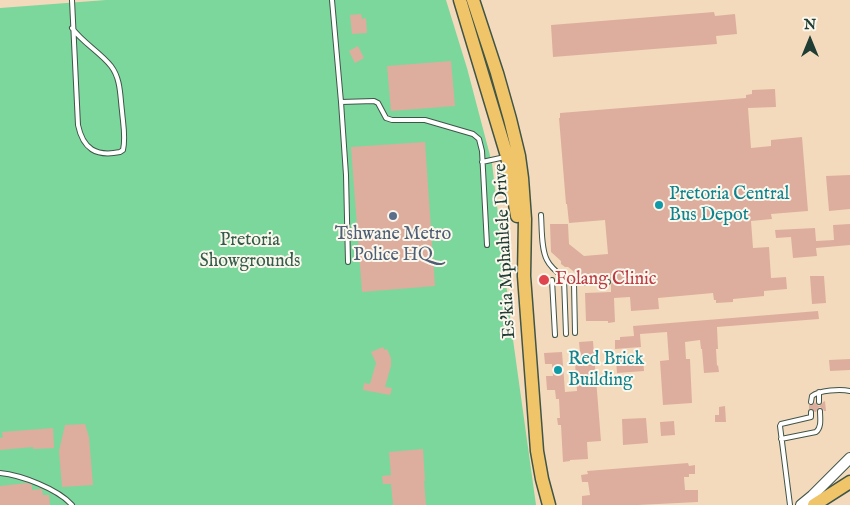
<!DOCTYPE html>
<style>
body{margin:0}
#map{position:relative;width:850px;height:505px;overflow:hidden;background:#f4dabc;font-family:"IM FELL English",serif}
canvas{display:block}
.north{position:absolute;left:785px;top:15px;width:50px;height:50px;-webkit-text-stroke:4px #fbf7ec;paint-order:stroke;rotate:0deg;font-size:14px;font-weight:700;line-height:20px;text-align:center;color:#1f3d34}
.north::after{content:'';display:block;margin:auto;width:18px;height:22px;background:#1f3d34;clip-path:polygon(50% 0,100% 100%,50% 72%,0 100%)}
</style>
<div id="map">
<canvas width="850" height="505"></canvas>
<div class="north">N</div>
</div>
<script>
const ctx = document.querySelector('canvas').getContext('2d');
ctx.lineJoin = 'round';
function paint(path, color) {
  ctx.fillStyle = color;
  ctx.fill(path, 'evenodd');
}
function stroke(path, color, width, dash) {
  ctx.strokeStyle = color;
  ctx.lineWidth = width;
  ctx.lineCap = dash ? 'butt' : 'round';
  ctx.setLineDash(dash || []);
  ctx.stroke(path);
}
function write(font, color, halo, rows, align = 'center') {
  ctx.font = font + ' "IM FELL English",serif';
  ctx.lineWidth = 4;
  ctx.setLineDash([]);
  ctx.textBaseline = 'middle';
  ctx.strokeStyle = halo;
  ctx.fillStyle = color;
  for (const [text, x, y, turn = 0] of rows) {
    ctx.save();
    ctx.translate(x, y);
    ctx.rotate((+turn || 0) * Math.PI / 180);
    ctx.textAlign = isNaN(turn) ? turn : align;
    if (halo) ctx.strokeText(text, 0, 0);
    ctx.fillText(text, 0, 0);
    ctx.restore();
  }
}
paint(new Path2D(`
 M106,0H446L467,68L492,163L511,325L536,505H0V8Z`), '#7cd79d');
paint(new Path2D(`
 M714,12L715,16L735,14L737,34L716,36L717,44L553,57L551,25Z
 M361,14L362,19L366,18L367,33L352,34L350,15Z
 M358,46L364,58L355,63L349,51Z
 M451,61L455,106L391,111L387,66Z
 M775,89L776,107L748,108L751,148L771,146V140L802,137L808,211L771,214L772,219L751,221L753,248L769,247L771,278L786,277L787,289L764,291V296L733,299V302L716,303V300H714L713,293L658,298L659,309L631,311L630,297L614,298L615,322L608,323V321H586L585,293L611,292V285L612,281L610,279V273L578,275L568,267H565L561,264V261L551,252L550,224H568L569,244L584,256L608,254L605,220L569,223L567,204H566L559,118H560V113L746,98V95L752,94V90Z
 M425,142L435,286L362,292L351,147Z
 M850,175V209L829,211L826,176Z
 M850,224V245L816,248L817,256L793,258L791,237L776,238L775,230L815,228L816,241L834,240L833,225Z
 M810,276H824L826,303L812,304Z
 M818,311L819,319L717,327L718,349H716L717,366L718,365L719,372L704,373L702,349H701L700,340L685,342L686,359H690L692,403L663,405L660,361L669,360L667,332L640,334L641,347L615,349V340H620V337L634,336L633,326Z
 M593,341L601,441L587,442L588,459L570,460V461L563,462L561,425H558L557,418H560L559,399H556L555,390H547L546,376H553L552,364H545L544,353L562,352L565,392L577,391L575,363H581L579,342Z
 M383,347L385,350L387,349L391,358V366L385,387L392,388L390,395L363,390L364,383L370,384L376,363L371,352Z
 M643,358L644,371L617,373L616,360Z
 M850,359V370L830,371L829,360Z
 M825,401L826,411H824L823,409L820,407L818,408L816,412H815L812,409H809V405H813L815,402L817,405L819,406L822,404L823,402Z
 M725,406L726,422H715V415H719V407Z
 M646,418L648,443L623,445L622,419Z
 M674,421L675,435L661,436L660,422Z
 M85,424L89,437L93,485L62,487L59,451L65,425Z
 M53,428L54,448L33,449V447L0,450V438L3,437L2,432Z
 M423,449L425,481H424L426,505H393L391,484H383L382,476L391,475L389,452Z
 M688,463L689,466L695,465V474H689V477H684L685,490H698V502L638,505H582V496L590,495L588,482H582L581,475L588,474L587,471Z
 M27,483L32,485V490L42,489L43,495H49L50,505H0V486Z`), '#ddae9d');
const service = new Path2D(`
 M72,0L78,125C83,149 96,157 120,152L123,150C126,137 123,124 122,111C120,96 121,79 111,66C100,52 83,43 72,28
 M332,0L341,102L346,175L348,262
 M341,102L374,101L378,103L386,118L392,120H425L473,134L479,139L482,151L487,245
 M482,162L505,157
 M541,215C542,228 541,249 547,260C551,269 563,277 570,283L608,282
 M564,279L566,334
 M552,280L555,335
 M574,283L575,333
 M819,392V402
 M811,402L812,396C819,390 841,389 850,391
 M781,439L816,432C822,427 820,418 820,411
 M0,473C21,475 58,489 72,505
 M790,505L780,426L781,424L811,417V412`);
const tertiary = new Path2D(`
 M801,505L812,496L850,458`);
const primary = new Path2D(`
 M460,0L507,156L517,216
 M473,0L497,73L510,119L519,156L522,178L525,219L524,276L537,451L542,479L549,505
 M814,505L850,482`);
stroke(service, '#3f5548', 6);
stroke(tertiary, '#3f5548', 12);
stroke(primary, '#3f5548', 15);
stroke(service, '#fff', 4);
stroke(tertiary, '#fff', 10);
stroke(primary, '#f0c469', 12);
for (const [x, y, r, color] of [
 [659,205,5,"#0f9aa8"],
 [393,216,5,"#5c6f8a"],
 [544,280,6,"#e0444e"],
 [558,370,5,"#0f9aa8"]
]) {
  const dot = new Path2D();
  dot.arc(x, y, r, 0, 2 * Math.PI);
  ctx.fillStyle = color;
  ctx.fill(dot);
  stroke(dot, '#fbf7ec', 2);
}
write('18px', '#0d838f', '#fbf7ec', [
 ["Pretoria Central",669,195],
 ["Bus Depot",669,216],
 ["Red Brick",568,360],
 ["Building",568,381]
], 'left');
write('18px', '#4e5e75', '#fbf7ec', [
 ["Tshwane Metro",393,235],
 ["Police HQ",393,256]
]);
write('18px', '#325c49', '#fbf7ec', [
 ["Pretoria",250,241],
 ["Showgrounds",250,262]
]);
write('18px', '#1f3d34', '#fbf7ec', [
 ["Es'kia Mphahlele Drive",506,251,-93]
]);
write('18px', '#be3a42', '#fbf7ec', [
 ["Folang Clinic",555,280]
], 'left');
</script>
